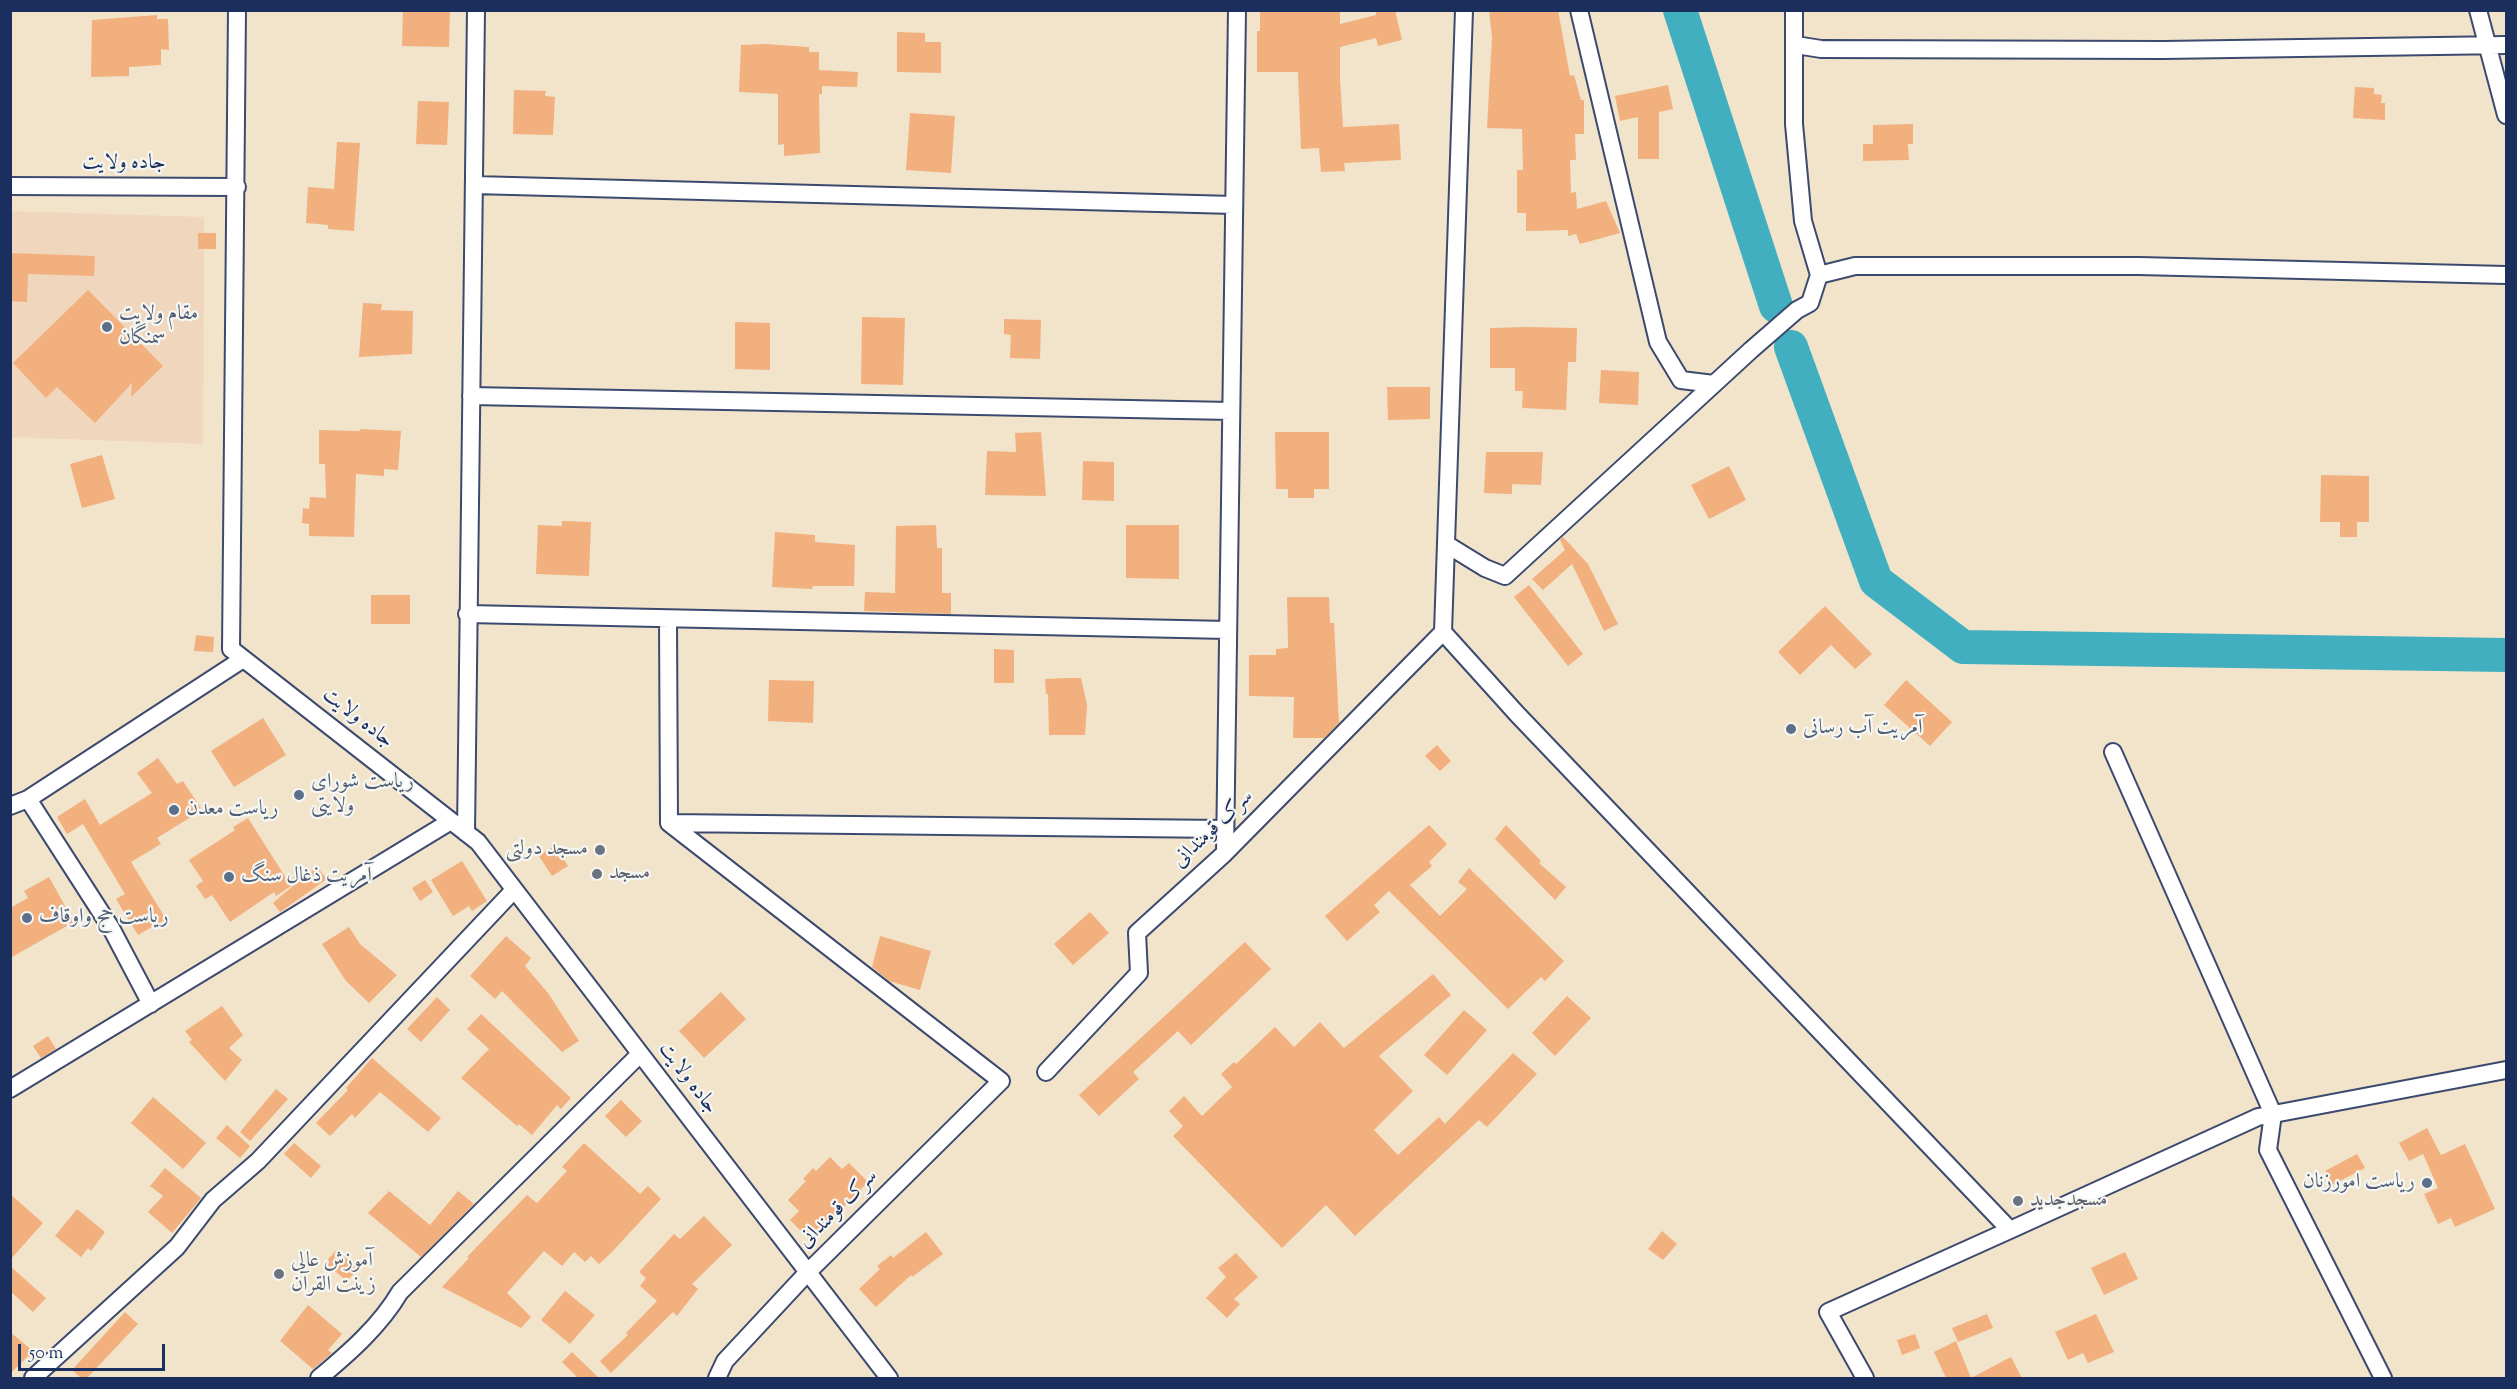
<!DOCTYPE html>
<meta charset="utf-8">
<style>
body{margin:0}
#map{position:relative;width:2517px;height:1389px;overflow:hidden;background:#f1e4cb;font-family:"Sorts Mill Goudy",serif}
canvas{display:block}
.frame{position:absolute;inset:0;border:12px solid #1b2f5e;pointer-events:none}
.scale{position:absolute;left:18px;top:1344px;width:147px;height:27px;box-sizing:border-box;border:3px solid #1b2f5e;border-top:0;padding-left:8px;font-size:18px;line-height:21px;white-space:nowrap;color:#1b2f5e;-webkit-text-stroke:4px #f6f6f2;paint-order:stroke}
</style>
<div id="map">
<canvas width="2517" height="1389"></canvas>
<div class="frame"></div>
<div class="scale">50 m</div>
</div>
<script>
const ctx = document.querySelector('canvas').getContext('2d');
ctx.lineJoin = 'round';
function paint(path, color) {
  ctx.fillStyle = color;
  ctx.fill(path, 'evenodd');
}
function stroke(path, color, width, dash) {
  ctx.strokeStyle = color;
  ctx.lineWidth = width;
  ctx.lineCap = dash ? 'butt' : 'round';
  ctx.setLineDash(dash || []);
  ctx.stroke(path);
}
function write(font, color, halo, rows, align = 'center') {
  ctx.font = font + ' "Sorts Mill Goudy",Amiri,serif';
  ctx.lineWidth = 4.5;
  ctx.setLineDash([]);
  ctx.textBaseline = 'middle';
  ctx.strokeStyle = halo;
  ctx.fillStyle = color;
  for (const [text, x, y, turn = 0] of rows) {
    ctx.save();
    ctx.translate(x, y);
    ctx.rotate((+turn || 0) * Math.PI / 180);
    ctx.textAlign = isNaN(turn) ? turn : align;
    if (halo) ctx.strokeText(text, 0, 0);
    ctx.fillText(text, 0, 0);
    ctx.restore();
  }
}
paint(new Path2D(`
 M11,211L204,217L203,444L11,437Z`), '#f0d6bc');
stroke(new Path2D(`
 M1680,10L1776,306
 M1791,347L1876,581L1963,647L2506,655`), '#41afbf', 34);
paint(new Path2D(`
 M403,10H450L449,47L402,46Z
 M1260,10H1340V24L1376,15V10H1395L1402,40L1378,46L1376,38L1340,47V79L1343,127L1399,124L1401,160L1344,163L1345,171L1321,172L1319,148L1301,149L1298,72H1257V31H1260Z
 M1489,10H1558L1570,76L1574,75L1581,100H1584V134H1575L1576,160H1570L1571,193L1576,192L1577,209L1606,201L1620,233L1580,244L1576,234L1568,236V230L1526,231V213H1517V170H1523L1522,129L1487,128L1492,38Z
 M157,15V19H168L169,50L161,49V65L129,67V76L91,77L92,20Z
 M897,32L925,33V42H941V73L897,72Z
 M765,44L809,47V52H819V70L858,72L857,87L822,86V94H819L820,153L784,156V144L778,145V94L739,92L741,45Z
 M1668,85L1673,109L1659,112V159H1638V117L1620,121L1615,96Z
 M2355,87L2374,88V94L2382,95L2381,103H2385V120L2353,118Z
 M514,90L546,91L545,96L555,97L553,135L513,134Z
 M418,101L449,102L447,145L416,144Z
 M910,113L955,116L951,173L906,170Z
 M1913,124V144H1908L1909,160L1863,161V144H1873V125Z
 M337,142L360,143L354,231L328,229V225L306,223L308,187L334,189Z
 M198,233H216V249H198Z
 M10,253L95,256L94,276L28,274L27,302L10,301Z
 M88,290L163,366L131,397L132,383L95,423L57,387L46,398L13,363Z
 M363,303L382,304L381,310L413,311L412,354L359,357Z
 M862,317L905,318L903,385L861,384Z
 M1004,319L1041,320L1040,359L1010,358L1011,335L1004,334Z
 M735,322L770,323V370L735,369Z
 M1526,327L1577,328L1576,362H1568L1566,410L1522,408L1523,391H1515V368H1490V328Z
 M1601,370L1639,372L1638,405L1599,403Z
 M1387,387H1430V419L1388,420Z
 M360,429L401,431L398,470L384,469V476L356,474L354,537L309,536V524L302,523L303,508L309,509L310,497L326,498L325,464H319V430L360,431Z
 M1041,432L1046,496L985,495L987,451L1016,452L1015,433Z
 M1275,432H1329V489H1314V498H1288V489H1276Z
 M1486,452H1543L1541,485L1512,484V494L1484,493Z
 M102,455L115,499L82,508L70,464Z
 M1083,461L1114,462V501L1082,500Z
 M1729,466L1746,500L1709,519L1691,485Z
 M2321,475L2369,476V522H2357V537H2340V522H2320Z
 M562,521L591,522L589,576L536,574L538,525L562,526Z
 M936,525L937,548H942V593H951V614L864,611L865,592L895,593L896,526Z
 M1126,525H1179V579L1126,578Z
 M775,532L815,535V542L855,545L854,586H813L812,589L772,587Z
 M1563,537L1588,564L1618,624L1604,631L1572,564L1543,590L1532,579L1565,550L1560,540Z
 M1529,585L1583,654L1568,666L1514,597Z
 M371,595H410V624H371Z
 M1287,597H1329L1330,623H1334L1339,723L1324,738H1293L1294,697L1249,696V655H1276V649L1288,648Z
 M1825,606L1872,654L1855,669L1831,645L1800,675L1778,652Z
 M196,635L214,637L213,652L194,651Z
 M994,649L1014,650V683H994Z
 M1065,678H1081L1087,705L1085,735H1049L1048,694H1046L1045,679Z
 M769,680L814,681L813,723L768,721Z
 M1906,680L1952,722L1930,746L1884,705Z
 M263,718L286,755L234,787L211,751Z
 M1437,745L1451,761L1440,771L1425,756Z
 M158,758L177,784L183,781L202,810L157,838L161,844L131,862L166,919L138,935L116,899L125,894L83,824L67,834L57,817L85,799L100,825L152,793L137,773Z
 M248,818L291,886L276,896L274,892L230,922L212,895L205,899L196,886L203,881L189,860L235,830L233,827Z
 M1429,825L1447,844L1429,862L1432,866L1410,885L1440,916L1467,889L1458,882L1469,868L1564,961L1545,981L1541,977L1508,1009L1389,891L1374,905L1380,912L1347,941L1325,916Z
 M1506,825L1541,861L1539,863L1566,887L1555,900L1495,839Z
 M555,845L568,866L552,876L539,856Z
 M462,861L487,901L472,911L469,906L453,916L431,880Z
 M317,867L327,879L280,912L273,903L294,885L290,880L304,871L307,875Z
 M49,877L74,922L10,958V908L28,898L24,891Z
 M425,880L433,892L420,901L412,888Z
 M1090,912L1109,933L1073,965L1054,944Z
 M349,927L360,944L397,975L369,1003L346,981L322,944Z
 M506,936L531,958L525,966L548,993L579,1041L562,1052L502,991L495,999L470,976Z
 M880,936L931,951L920,990L889,981L872,967Z
 M1245,942L1271,969L1191,1045L1178,1031L1133,1072L1139,1079L1099,1116L1079,1095Z
 M1433,974L1451,995L1379,1056L1413,1091L1374,1130L1398,1155L1439,1117L1445,1124L1513,1053L1537,1074L1487,1127L1479,1120L1355,1236L1326,1205L1282,1248L1173,1136L1183,1126L1169,1111L1184,1096L1202,1116L1232,1087L1221,1074L1234,1062L1236,1064L1275,1027L1294,1047L1320,1022L1344,1048Z
 M721,992L746,1019L704,1058L679,1031Z
 M1567,996L1591,1018L1555,1056L1532,1033Z
 M437,997L450,1010L421,1042L407,1029Z
 M222,1006L243,1035L229,1048L242,1060L225,1081L189,1042L192,1040L185,1031Z
 M1464,1010L1487,1030L1447,1075L1424,1055Z
 M481,1014L571,1098L561,1109L557,1105L532,1135L519,1124L517,1126L461,1078L489,1049L467,1029Z
 M48,1036L56,1049L41,1058L33,1046Z
 M372,1058L441,1118L428,1132L380,1092L355,1118L352,1114L330,1136L316,1123L348,1090L346,1088Z
 M276,1089L288,1099L250,1141L240,1132Z
 M153,1097L206,1143L183,1169L131,1123Z
 M621,1100L642,1121L626,1137L605,1116Z
 M227,1125L250,1146L240,1158L216,1138Z
 M2427,1128L2441,1155L2465,1144L2495,1209L2455,1227L2451,1218L2438,1224L2424,1194L2438,1188L2423,1154L2409,1161L2399,1143Z
 M294,1143L321,1166L311,1178L284,1154Z
 M584,1143L640,1194L648,1186L661,1199L611,1253L599,1264L591,1256L585,1262L574,1252L562,1266L544,1251L507,1293L531,1317L521,1328L442,1287L469,1258L467,1257L527,1195L537,1203L567,1171L562,1167Z
 M2357,1154L2365,1168L2332,1185L2325,1171Z
 M830,1157L842,1169L849,1163L868,1182L811,1241L790,1220L799,1211L788,1200L806,1181L803,1179L813,1168L816,1171Z
 M165,1168L201,1198L172,1233L148,1212L163,1196L150,1186Z
 M389,1191L430,1225L458,1191L474,1204L421,1257L368,1213Z
 M10,1194L43,1223L10,1260Z
 M77,1209L105,1232L91,1251L88,1248L81,1257L55,1236Z
 M704,1216L732,1245L692,1284L698,1289L677,1316L673,1312L611,1373L600,1361L628,1335L626,1333L657,1301L640,1286L646,1278L639,1272L674,1234L680,1239Z
 M1662,1231L1677,1244L1663,1260L1648,1249Z
 M926,1232L943,1254L912,1277L911,1275L876,1307L859,1289L880,1269L877,1266L891,1255L893,1258Z
 M337,1249L359,1268L347,1281L325,1263Z
 M2125,1252L2138,1279L2104,1295L2091,1268Z
 M1236,1253L1258,1277L1234,1299L1240,1304L1227,1318L1206,1298L1226,1277L1218,1268Z
 M10,1266L46,1298L33,1312L10,1291Z
 M565,1291L595,1315L570,1344L541,1320Z
 M308,1305L342,1334L328,1350L332,1353L313,1369L280,1341Z
 M125,1312L138,1324L87,1378H81L72,1370Z
 M1987,1314L1993,1328L1958,1342L1952,1328Z
 M2096,1314L2114,1352L2088,1363L2083,1353L2068,1360L2055,1332Z
 M10,1332L33,1351L10,1374Z
 M1915,1334L1920,1348L1902,1355L1897,1340Z
 M1956,1341L1971,1378L2011,1357L2022,1378H1946L1934,1352Z
 M572,1352L599,1378H578L562,1362Z`), '#f1b07e');
const minor = new Path2D(`
 M237,10L231,649L478,842L889,1378
 M1464,10L1443,632L1517,714L2010,1230L1828,1312L1865,1378
 M1579,10L1658,342L1681,380L1714,384
 M2478,10L2506,115
 M1796,45L1821,49L2163,50L2506,45
 M474,185L1234,205
 M10,186L237,187
 M1819,275L1855,266H2139L2506,275
 M471,396L1231,411
 M1446,544L1485,568L1505,576L1751,350L1797,310L1810,303L1819,275L1803,221L1794,124V10
 M467,614L1228,630
 M668,619L669,823L1001,1081L807,1273L725,1361L717,1378
 M2113,752L2273,1114L2268,1150L2383,1378
 M28,799L111,928L151,1004
 M10,806L28,799L243,659
 M669,823L1224,829
 M466,833L476,10
 M1225,853L1237,10
 M1046,1072L1139,973L1137,933L1225,853L1443,632
 M10,1089L451,821
 M2010,1230L2258,1117L2506,1070
 M33,1378L177,1247L213,1200L258,1161L514,890
 M319,1378C349,1353 380,1326 400,1292L640,1054`);
stroke(minor, '#3b4a6e', 20);
stroke(minor, '#fff', 16);
for (const [x, y, r, color] of [
 [107,327,6,"#5c6f8a"],
 [1791,729,6,"#5c6f8a"],
 [299,795,6,"#5c6f8a"],
 [174,810,6,"#5c6f8a"],
 [600,850,6,"#6b7280"],
 [597,874,6,"#6b7280"],
 [229,877,6,"#5c6f8a"],
 [27,918,6,"#5c6f8a"],
 [2427,1183,6,"#5c6f8a"],
 [2018,1201,6,"#6b7280"],
 [279,1274,6,"#6b7280"]
]) {
  const dot = new Path2D();
  dot.arc(x, y, r, 0, 2 * Math.PI);
  ctx.fillStyle = color;
  ctx.fill(dot);
  stroke(dot, '#f6f6f2', 2);
}
write('21px', '#1b2f5e', '#f6f6f2', [
 ["جاده ولایت",124,164],
 ["جاده ولایت",357,719,38],
 ["سرک قومندانی",1214,830,-44],
 ["جاده ولایت",687,1079,53],
 ["سرک قومندانی",839,1210,-45]
]);
write('21px', '#4e5e75', '#f6f6f2', [
 ["مقام ولایت",119,315],
 ["سمنگان",119,339],
 ["آمریت آب رسانی",1803,729],
 ["ریاست شورای",311,783],
 ["ولایتی",311,807],
 ["ریاست معدن",186,810],
 ["آمریت ذغال سنگ",241,877],
 ["ریاست حج واوقاف",39,918],
 ["ریاست امورزنان",2415,1183,"right"]
], 'left');
write('21px', '#5b616d', '#f6f6f2', [
 ["مسجد دولتی",588,850,"right"],
 ["مسجد",609,874],
 ["مسجدجدید",2030,1201],
 ["آموزش عالی",291,1262],
 ["زینت القرآن",291,1286]
], 'left');
</script>
